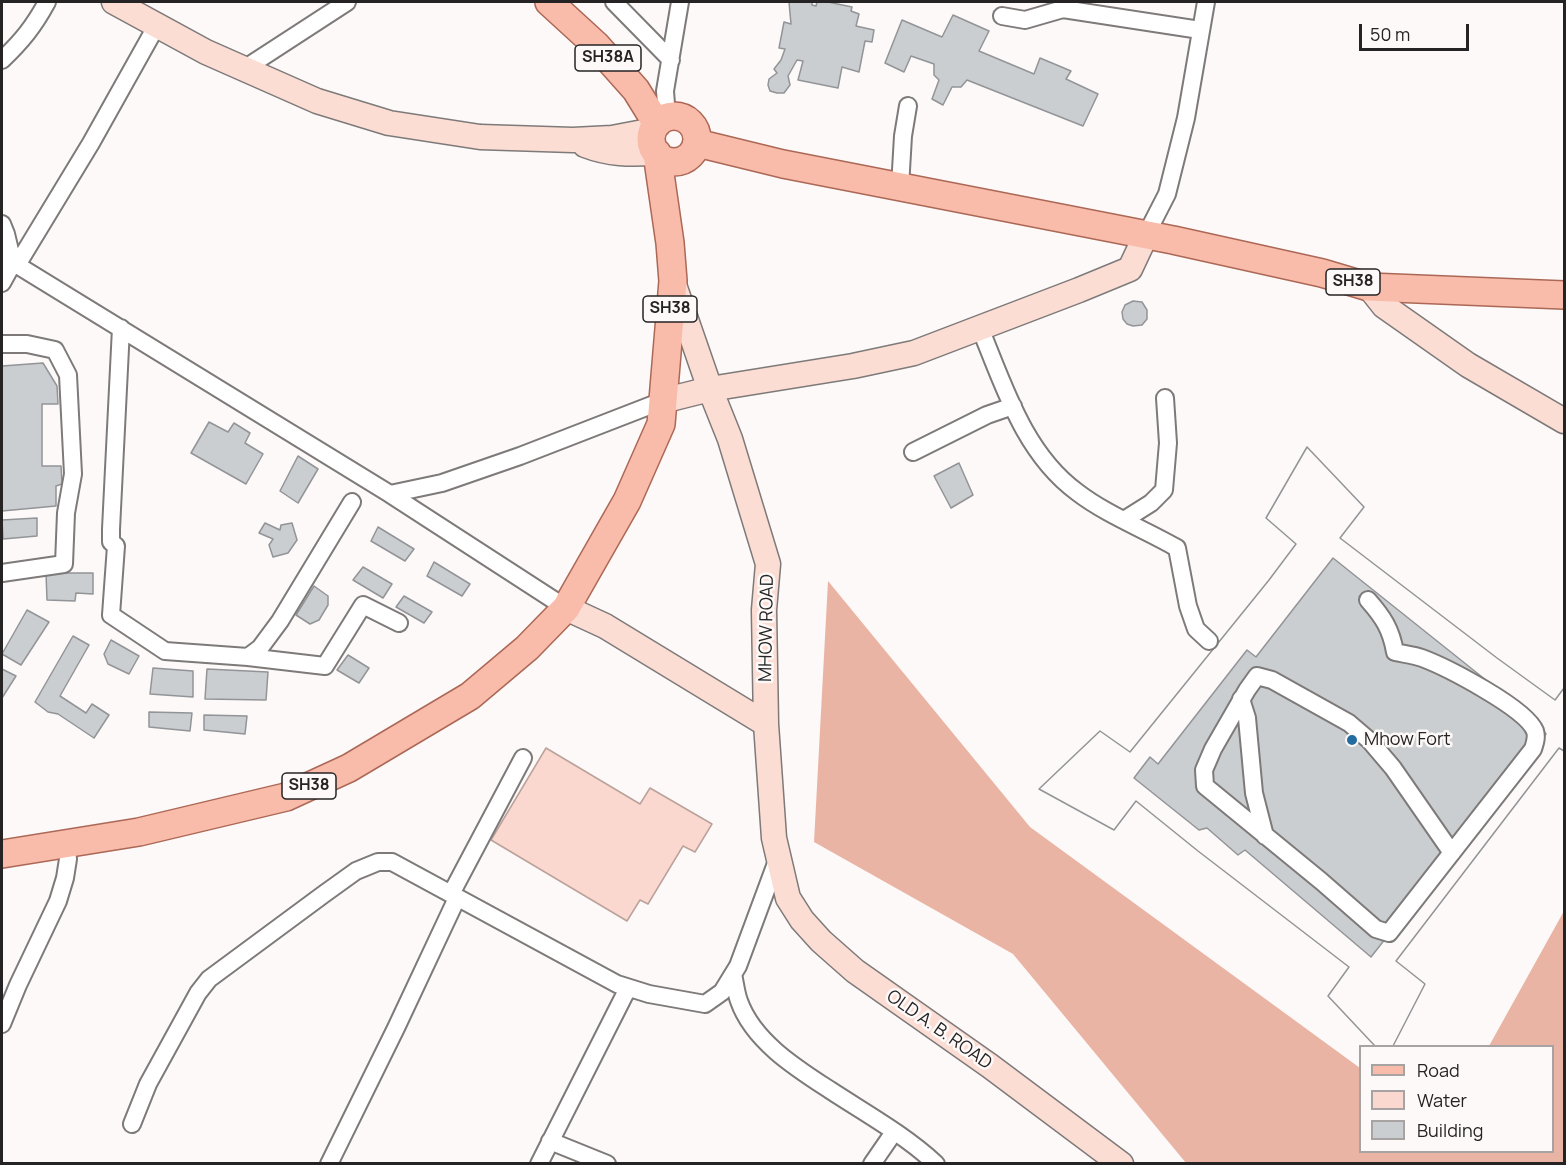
<!DOCTYPE html>
<style>
body{margin:0}
#map{position:relative;width:1566px;height:1165px;overflow:hidden;background:#fdf9f8;font-family:Manrope,sans-serif}
canvas{display:block}
.frame{position:absolute;inset:0;border:3px solid #252323;pointer-events:none}
.legend{position:absolute;left:1359px;top:1045px;width:195px;height:108px;box-sizing:border-box;background:#fdf9f8;border:2px solid #a7a3a3;margin:0;padding:8px 10px;list-style:none;font-size:18px;color:#252323}
.legend li{display:flex;align-items:center;gap:12px;height:30px}
.legend b{width:30px;border:2px solid #a7a3a3}
.scale{position:absolute;left:1359px;top:24px;width:110px;height:27px;box-sizing:border-box;border:3px solid #252323;border-top:0;padding-left:8px;font-size:18px;line-height:21px;white-space:nowrap;color:#252323;-webkit-text-stroke:4px #fdf9f8;paint-order:stroke}
</style>
<div id="map">
<canvas width="1566" height="1165"></canvas>
<div class="frame"></div>
<ul class="legend">
<li><b style="height:8px;background:#f9bbaa"></b>Road</li>
<li><b style="height:16px;background:#fad8cf"></b>Water</li>
<li><b style="height:16px;background:#cbced0"></b>Building</li>
</ul>
<div class="scale">50 m</div>
</div>
<script>
const ctx = document.querySelector('canvas').getContext('2d');
ctx.lineJoin = 'round';
function paint(path, color) {
  ctx.fillStyle = color;
  ctx.fill(path, 'evenodd');
}
function stroke(path, color, width, dash) {
  ctx.strokeStyle = color;
  ctx.lineWidth = width;
  ctx.lineCap = dash ? 'butt' : 'round';
  ctx.setLineDash(dash || []);
  ctx.stroke(path);
}
function write(font, color, halo, rows, align = 'center') {
  ctx.font = font + ' Manrope,sans-serif';
  ctx.lineWidth = 5;
  ctx.setLineDash([]);
  ctx.textBaseline = 'middle';
  ctx.strokeStyle = halo;
  ctx.fillStyle = color;
  for (const [text, x, y, turn = 0] of rows) {
    ctx.save();
    ctx.translate(x, y);
    ctx.rotate((+turn || 0) * Math.PI / 180);
    ctx.textAlign = isNaN(turn) ? turn : align;
    if (halo) ctx.strokeText(text, 0, 0);
    ctx.fillText(text, 0, 0);
    ctx.restore();
  }
}
paint(new Path2D(`
 M828,581L1030,827L1360,1068V1152H1552V1046H1489L1564,911V1163H1186L1013,954L814,842Z`), '#eab4a5');
const water = new Path2D(`
 M546,748L640,804L650,788L712,824L695,852L683,846L648,904L640,900L627,921L491,840Z`);
paint(water, '#fad8cf');
stroke(water, '#baa29b', 1.5);
const building = new Path2D(`
 M789,2H812V5L816,6L817,2H828L852,7L851,11L859,14L856,26L874,30L872,42L865,41L859,72L842,67L838,88L798,80L803,61L797,60L788,76L790,85L784,93H777L770,91L768,85L769,79L777,73L774,69L781,60L785,49L779,48L784,22L791,24Z
 M953,15L989,31L979,51L1034,74L1040,58L1071,71L1066,79L1098,94L1083,126L967,80L961,87H952L943,105L932,99L939,80L934,75V64L911,56L904,72L885,63L902,20L942,37Z
 M1133,301L1142,302L1147,310V319L1142,325L1133,326L1127,324L1123,319L1122,312L1125,305Z
 M43,363L57,386L58,404H42V466H61L62,484L56,486V506L2,511V366Z
 M209,422L228,432L234,423L250,433L245,443L263,454L246,484L191,453Z
 M1307,447L1364,507L1340,538L1497,658L1555,700L1564,688V751L1559,748L1396,961L1425,984L1393,1046H1375L1328,996L1349,967L1198,851L1136,801L1114,830L1039,789L1100,731L1130,752L1269,580L1296,544L1266,518ZM1333,558L1531,716L1546,734L1371,957L1245,850L1238,855L1207,828L1199,830L1134,778L1150,757L1158,764L1247,650L1256,657Z
 M1307,447L1364,507L1340,538L1497,658L1555,700L1564,688V751L1559,748L1396,961L1425,984L1393,1046H1375L1328,996L1349,967L1198,851L1136,801L1114,830L1039,789L1100,731L1130,752L1269,580L1296,544L1266,518Z
 M298,456L318,469L298,503L280,491Z
 M959,463L973,495L951,508L934,476Z
 M37,518V536L3,539L2,520Z
 M265,523L280,530L281,525L292,523L297,540L288,553L273,557L269,545L273,539L259,533Z
 M378,527L414,549L405,561L371,541Z
 M434,562L470,584L462,596L427,576Z
 M363,567L392,584L383,598L353,580Z
 M46,573H93V594L76,593L75,601L47,600Z
 M314,586L328,596V605L319,620L310,624L296,615Z
 M404,596L432,612L424,623L396,607Z
 M27,610L49,622L21,665L2,654Z
 M73,636L89,645L60,696L86,713L92,704L109,715L94,738L58,714L48,712L35,702Z
 M111,640L139,656L129,674L108,664L104,654Z
 M348,655L369,668L359,683L337,670Z
 M153,668L193,671V697L150,694Z
 M2,669L16,676L2,698Z
 M207,669L268,672L266,700L205,699Z
 M149,712L192,713L190,731L149,727Z
 M204,715L247,716L245,734L204,730Z`);
paint(building, '#cbced0');
stroke(building, '#929497', 1.5);
const street = new Path2D(`
 M614,2L671,60
 M1002,16L1025,20L1063,9L1200,30
 M2,60C22,41 34,26 47,2
 M244,69L347,2
 M667,117L665,91L680,2
 M900,187L903,136L908,106
 M2,224L6,234L13,263L2,283
 M1146,235L1167,194L1186,118L1206,2
 M2,257L17,265L390,494L566,608
 M17,265L91,143L157,25
 M121,328L111,529V542L116,546L111,615L165,651L248,657L260,648L280,621L352,502
 M980,328C1004,386 1024,453 1077,492C1107,515 1144,529 1177,548L1188,606L1196,629L1209,641
 M2,344H27L55,350L68,375L73,474L66,513L64,564L2,573
 M913,452L987,415L1013,406
 M390,494L442,483L520,456L662,401
 M1124,520L1151,503L1164,490L1168,443L1165,398
 M1368,600C1383,617 1391,629 1395,652C1404,654 1414,655 1422,658C1446,667 1526,708 1535,731C1537,737 1535,743 1533,749L1389,933L1376,929L1321,881L1205,786L1204,770L1213,749L1247,690L1257,676L1272,680L1349,723L1370,741L1393,768L1452,853
 M248,657L325,666L363,605L399,623
 M1241,699L1247,718L1254,793L1265,836
 M451,894L523,758
 M733,974C735,983 736,993 739,1001C753,1041 796,1068 830,1090C865,1113 905,1135 936,1164
 M2,1024L18,985L58,901L65,878L68,859L66,843
 M132,1124L148,1084L198,993L209,979L324,894L356,871L378,862H392L617,984L649,994L705,1004L722,992L738,966L778,858
 M550,1141L607,1164
 M329,1164L396,1028L457,898
 M539,1164L628,988
 M872,1164L894,1132`);
const secondary = new Path2D(`
 M114,2L206,52L317,101L389,123L480,137L573,140L612,138L654,130
 M585,145C611,155 630,154 657,153
 M673,282L710,389L730,439L768,564L764,610L766,724L774,838L788,898L802,920L821,941L855,971L990,1066L1121,1164
 M1369,287L1384,306L1468,365L1564,421
 M662,401L710,389L853,366L914,353L1079,290L1130,269L1146,235
 M566,608L605,626L766,724`);
const primary = new Path2D(`
 M549,2L596,45L636,90L657,124
 M651 139a23 23 0 1 1 46 0a23 23 0 1 1-46 0Z
 M697,143L783,164L1173,240L1322,273L1369,287L1564,295
 M2,854L139,832L286,797L349,768L470,696L527,648L566,608L627,501L661,424L673,281L670,243L657,153`);
stroke(street, '#7d7a79', 20);
stroke(secondary, '#7d7a79', 27);
stroke(primary, '#ac6856', 30);
stroke(street, '#fff', 16);
stroke(secondary, '#fcddd4', 24);
stroke(primary, '#f9bbaa', 27);
for (const [x, y, r, color] of [
 [1352,740,6,"#236ca0"]
]) {
  const dot = new Path2D();
  dot.arc(x, y, r, 0, 2 * Math.PI);
  ctx.fillStyle = color;
  ctx.fill(dot);
  stroke(dot, '#fdf9f8', 2);
}
for (const [x, y, w] of [
 [608,58,66],
 [1353,282,54],
 [670,309,54],
 [309,786,54]
]) {
  const box = new Path2D();
  box.roundRect(x - w / 2, y - 13, w, 26, 4.5);
  ctx.fillStyle = '#fdf9f8';
  ctx.fill(box);
  stroke(box, '#252323', 1.5);
}
write('bold 16px', '#252323', null, [
 ["SH38A",608,58],
 ["SH38",1353,282],
 ["SH38",670,309],
 ["SH38",309,786]
]);
write('18px', '#252323', '#fdf9f8', [
 ["MHOW ROAD",767,628,-89],
 ["OLD A. B. ROAD",939,1030,35]
]);
write('18px', '#252323', '#fdf9f8', [
 ["Mhow Fort",1364,740]
], 'left');
</script>
